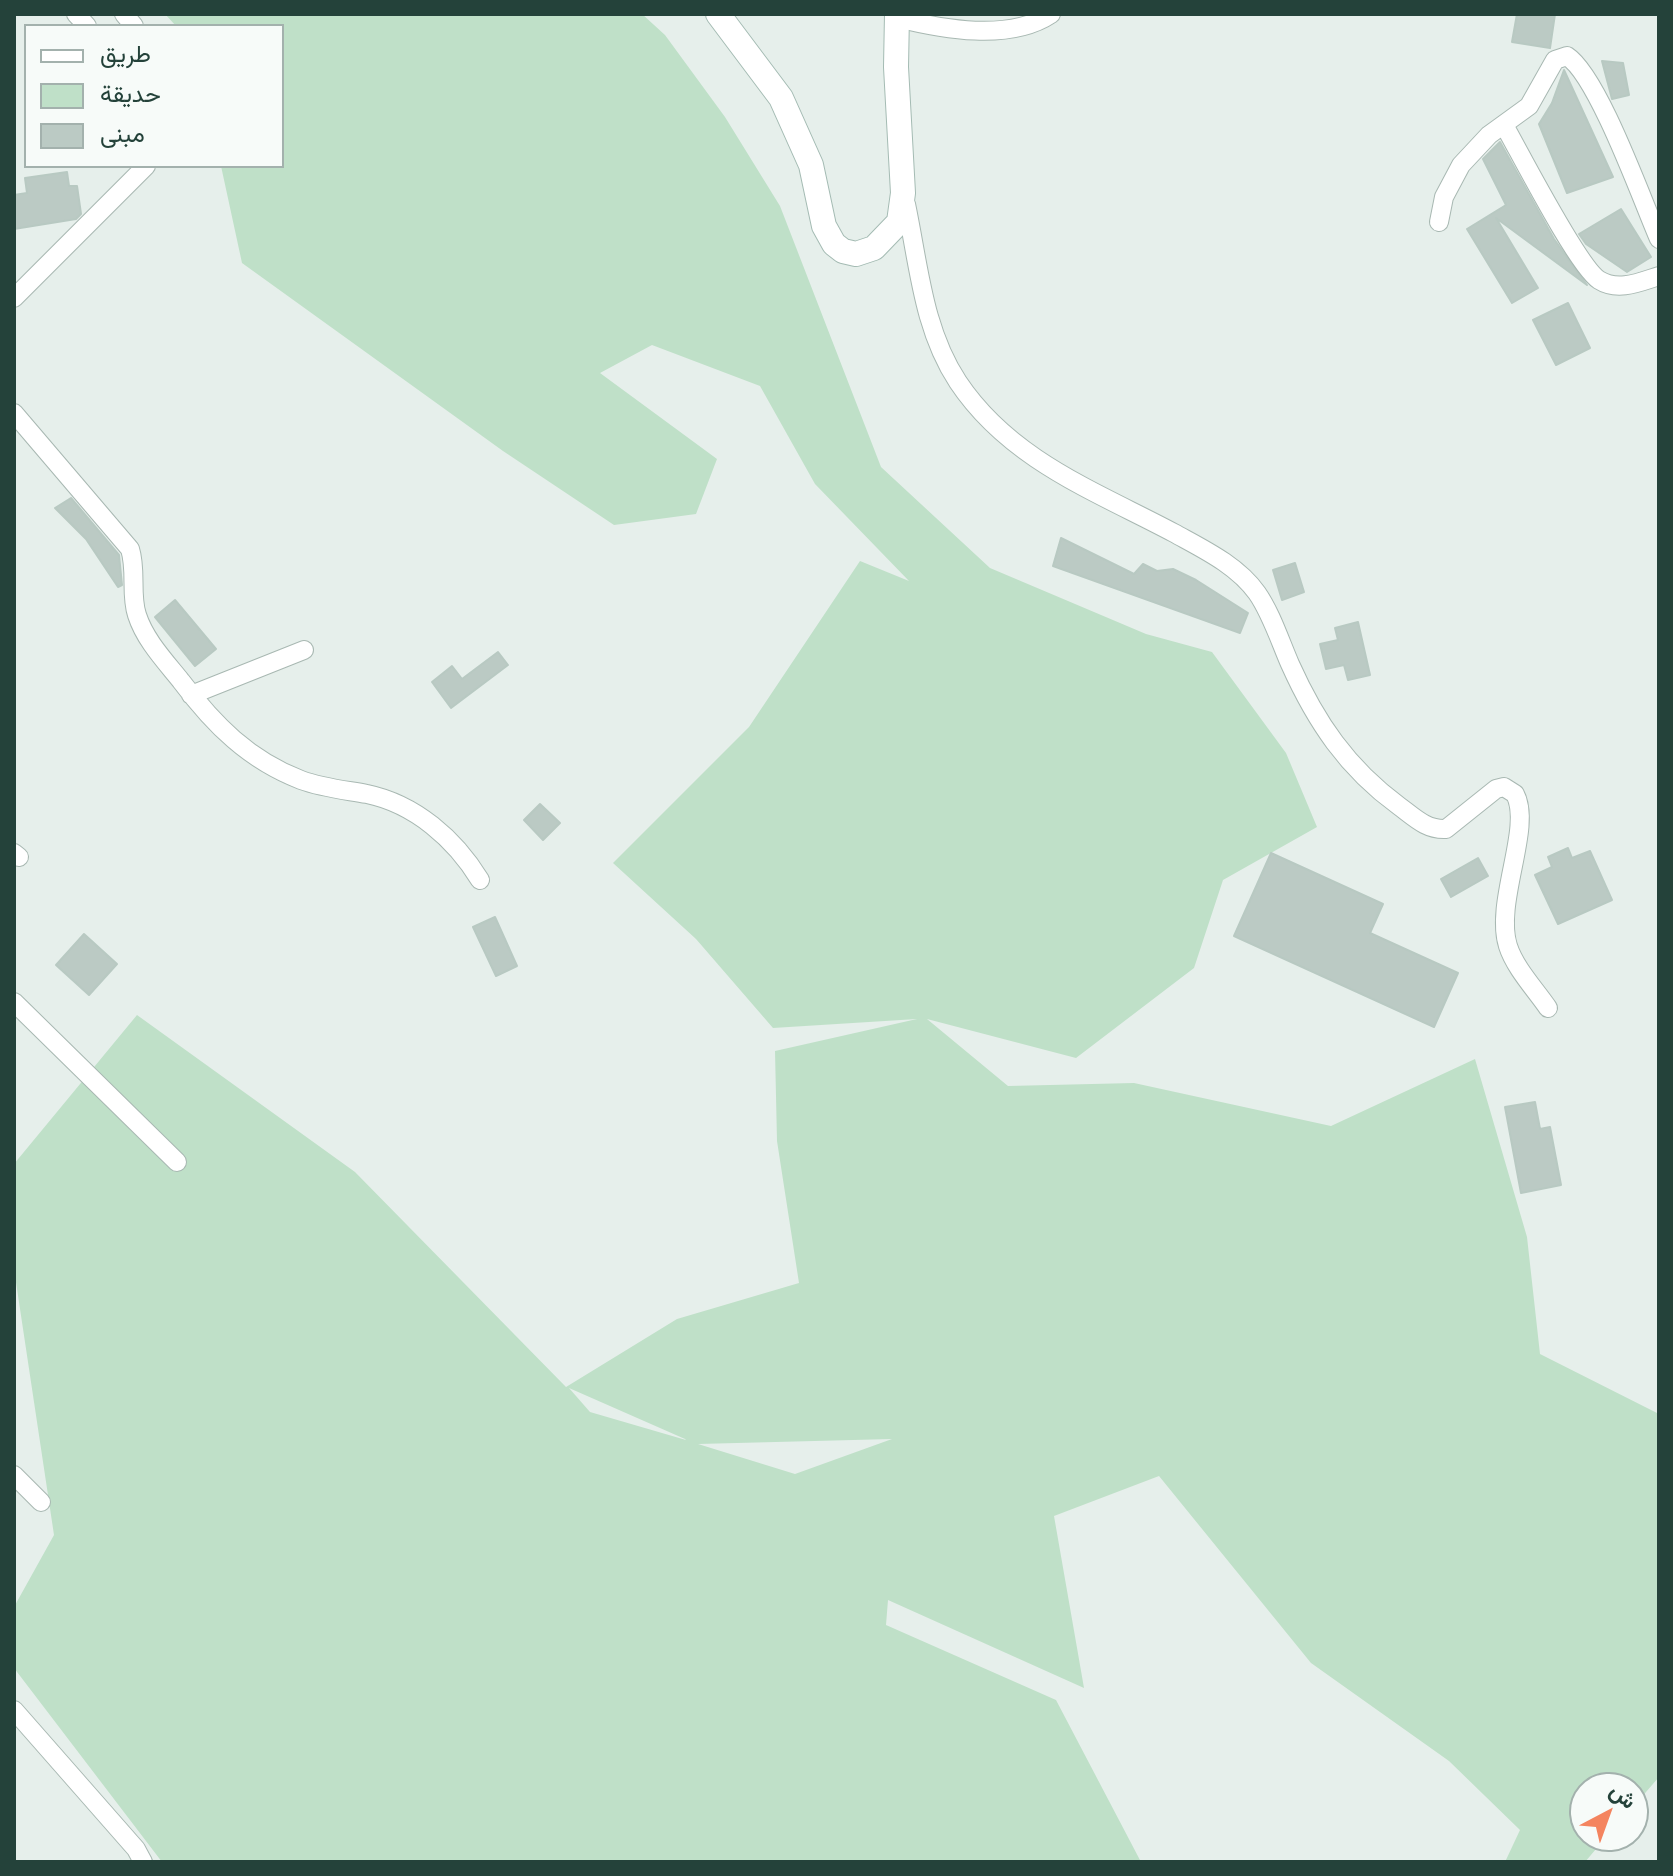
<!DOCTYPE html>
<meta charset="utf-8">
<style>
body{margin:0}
#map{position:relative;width:1673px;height:1876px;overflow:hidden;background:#e6efeb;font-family:Lato,Vazirmatn,sans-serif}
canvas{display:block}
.frame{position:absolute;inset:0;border:16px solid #24423a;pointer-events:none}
.legend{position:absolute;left:24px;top:24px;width:260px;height:144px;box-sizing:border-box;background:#f7fbf9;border:2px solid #a3b1ad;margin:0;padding:10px 14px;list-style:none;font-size:24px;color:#24423a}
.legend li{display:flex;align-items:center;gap:16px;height:40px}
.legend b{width:40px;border:2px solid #a3b1ad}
.north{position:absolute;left:1569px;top:1772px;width:80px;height:80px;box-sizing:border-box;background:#f7fbf9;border:2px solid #a3b1ad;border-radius:50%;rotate:41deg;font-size:22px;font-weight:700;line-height:32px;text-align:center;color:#24423a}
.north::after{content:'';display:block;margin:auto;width:28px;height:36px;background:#f4845f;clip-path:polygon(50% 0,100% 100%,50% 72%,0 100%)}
</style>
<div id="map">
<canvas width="1673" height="1876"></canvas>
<div class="frame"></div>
<ul class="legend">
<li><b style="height:10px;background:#fff"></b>طريق</li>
<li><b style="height:22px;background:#bfe0c8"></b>حديقة</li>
<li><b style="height:22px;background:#bbcac4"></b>مبنى</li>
</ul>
<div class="north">ش</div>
</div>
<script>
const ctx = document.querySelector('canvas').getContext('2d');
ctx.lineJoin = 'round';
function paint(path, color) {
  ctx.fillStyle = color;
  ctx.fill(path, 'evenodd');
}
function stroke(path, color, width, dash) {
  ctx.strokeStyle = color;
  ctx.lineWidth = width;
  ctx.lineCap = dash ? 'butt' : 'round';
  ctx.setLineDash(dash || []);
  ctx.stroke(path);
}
paint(new Path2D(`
 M165,14H642L665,35L725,117L780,206L881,467L990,568L1146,634L1212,652L1286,753L1317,827L1223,880L1194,968L1076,1058L927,1019L1008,1086L1134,1083L1331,1126L1475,1059L1527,1237L1540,1354L1659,1414V1777L1633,1807V1788H1585V1836H1607L1585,1862H1505L1520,1830L1449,1761L1311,1663L1159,1476L1054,1516L1084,1688L888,1600L886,1625L1056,1700L1141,1862H162L14,1668V1607L54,1535L14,1269V1164L137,1015L355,1172L566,1387L677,1319L799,1283L777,1141L775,1051L917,1019L773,1028L696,939L613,863L749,727L860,561L909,581L815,484L760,386L652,345L600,373L717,459L696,514L614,525L503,451L242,263L221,166H282V26H176ZM569,1388L685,1439L686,1440L590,1412ZM892,1439L795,1474L698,1444Z`), '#bfe0c8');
const building = new Path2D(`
 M1517,14H1555L1550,48L1512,42Z
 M1602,61L1623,63L1629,95L1612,99Z
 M1564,70L1613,177L1567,193L1539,124L1552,103Z
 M1500,142L1554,239L1587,285L1496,218L1538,288L1512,303L1467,229L1506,205L1483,159Z
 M67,172L69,186H77L81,214L76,219L14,229V195L27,193L25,178Z
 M1621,209L1651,257L1627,272L1586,244L1579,234Z
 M1568,303L1590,348L1556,365L1533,320Z
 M71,498L119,555L122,585L118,587L86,539L55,508Z
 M1061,538L1134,574L1143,564L1157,571L1173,569L1196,580L1248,613L1240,633L1053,566Z
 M1295,563L1304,592L1282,600L1273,570Z
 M175,600L216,649L195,666L155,617Z
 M1358,622L1370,675L1348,680L1344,665L1326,669L1320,644L1338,640L1335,628Z
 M498,652L508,665L451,708L432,682L452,666L462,679Z
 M540,804L560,823L543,840L524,820Z
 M1568,848L1572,858L1590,851L1612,900L1558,924L1535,875L1552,867L1548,857Z
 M1271,853L1383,904L1370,933L1458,973L1434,1027L1234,936Z
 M1478,858L1488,876L1451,897L1441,879Z
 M495,917L517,966L496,976L473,927Z
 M84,934L117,964L89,995L56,965Z
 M1535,1102L1540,1129L1550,1127L1561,1185L1521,1193L1505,1107Z`);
paint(building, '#bbcac4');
stroke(building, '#b8c9c2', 2);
const street = new Path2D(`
 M76,14L87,26
 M124,14L134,26
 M897,18C942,29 1009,42 1051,14
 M1504,125C1520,153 1578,267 1599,280C1618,292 1640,282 1659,276
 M906,204C919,266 923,329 958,382C1010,460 1095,491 1174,533C1203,549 1237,565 1257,593C1271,613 1280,641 1290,664C1316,722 1347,768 1399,806C1414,817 1426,830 1446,829L1496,789L1504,787L1515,794C1533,827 1494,902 1508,946C1515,968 1535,989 1548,1008
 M1439,222L1444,197L1461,165L1489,135L1529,106L1555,60L1567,56C1598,76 1642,200 1659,239
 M14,298L146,166
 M14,413L130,549C137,571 130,594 137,615C145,640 165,661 181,681C214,725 249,760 301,780C323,788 345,790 367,794C415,804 455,839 480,880
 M191,695L304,650
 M14,853L19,857
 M14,1002L177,1162
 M14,1475L41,1502
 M14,1710L136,1849L143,1862`);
const secondary = new Path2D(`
 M718,14L781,98L811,165L824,226L834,244L843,251L856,254L874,248L899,222L903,193L896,67L897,14`);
stroke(street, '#a8b8b2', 20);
stroke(secondary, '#a4bbb3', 26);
stroke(street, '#fff', 18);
stroke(secondary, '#fff', 24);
</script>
